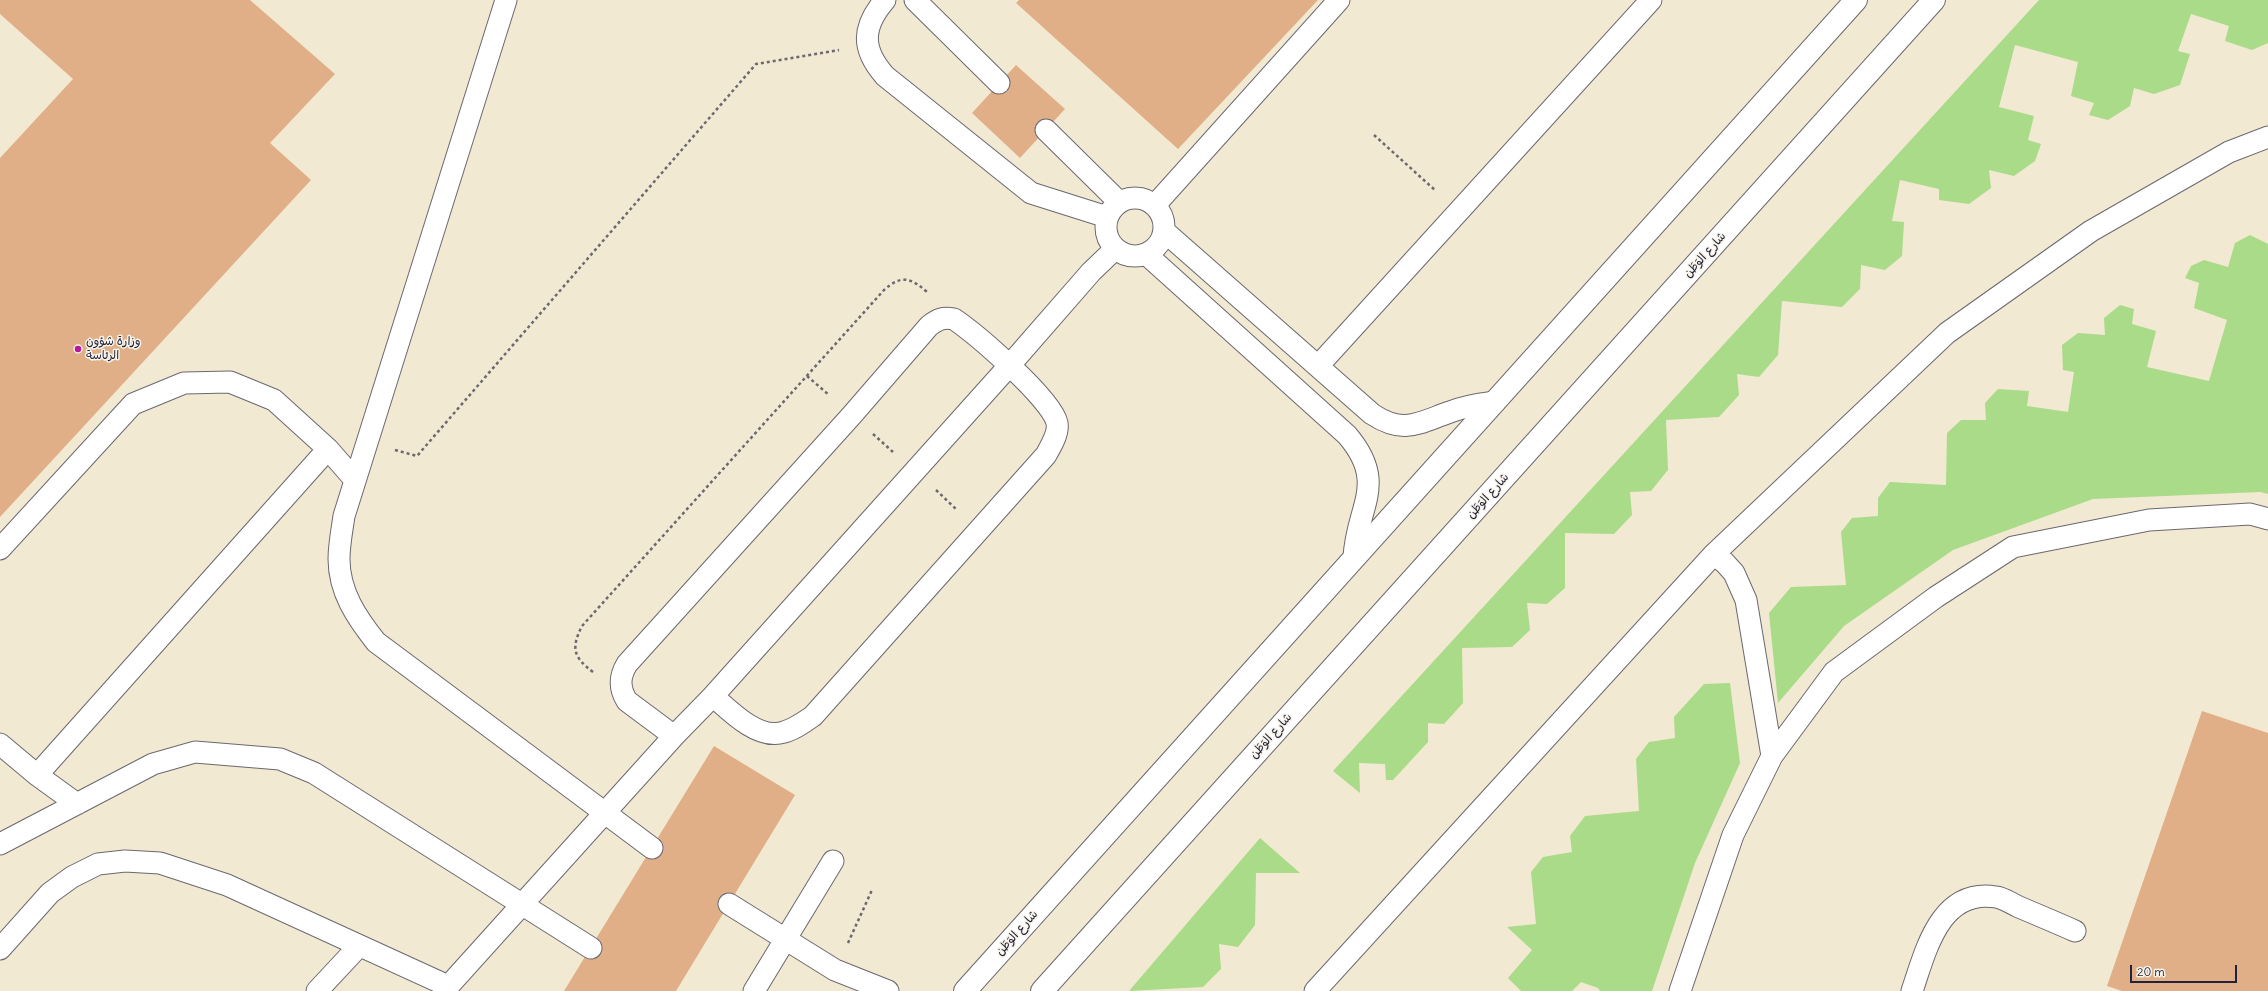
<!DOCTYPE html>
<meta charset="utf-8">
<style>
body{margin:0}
#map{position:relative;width:2268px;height:991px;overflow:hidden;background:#f2e9d2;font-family:Delius,sans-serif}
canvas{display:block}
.scale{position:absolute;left:2130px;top:965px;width:107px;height:18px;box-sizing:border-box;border:2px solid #22223b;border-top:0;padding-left:5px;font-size:12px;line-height:14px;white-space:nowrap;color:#22223b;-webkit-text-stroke:3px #f7f3e8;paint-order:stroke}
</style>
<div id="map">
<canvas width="2268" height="991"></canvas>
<div class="scale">20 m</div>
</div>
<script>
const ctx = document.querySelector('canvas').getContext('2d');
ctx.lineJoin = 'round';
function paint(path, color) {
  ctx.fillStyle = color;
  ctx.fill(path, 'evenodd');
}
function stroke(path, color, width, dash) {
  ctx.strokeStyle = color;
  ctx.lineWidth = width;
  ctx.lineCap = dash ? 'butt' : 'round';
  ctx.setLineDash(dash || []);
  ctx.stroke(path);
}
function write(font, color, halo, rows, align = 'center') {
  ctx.font = font + ' Delius,"Playpen Sans Arabic",sans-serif';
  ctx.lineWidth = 3;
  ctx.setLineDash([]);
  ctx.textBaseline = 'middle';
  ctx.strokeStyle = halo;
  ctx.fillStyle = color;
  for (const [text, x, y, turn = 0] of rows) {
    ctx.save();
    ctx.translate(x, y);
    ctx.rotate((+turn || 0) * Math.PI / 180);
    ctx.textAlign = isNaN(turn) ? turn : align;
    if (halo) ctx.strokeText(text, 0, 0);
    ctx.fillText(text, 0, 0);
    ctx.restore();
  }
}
paint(new Path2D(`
 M2039,0H2268V43L2252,50L2225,41L2229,26L2191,14L2178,51L2190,54L2180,85L2154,94L2134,88L2130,106L2108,120L2089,115L2094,103L2071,96L2078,62L2015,45L1999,107L2034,116L2028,140L2041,144L2035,161L2014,176L1989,170L1991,188L1969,204L1939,200V189L1900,180L1892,221L1904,222L1902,256L1885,270L1861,265L1860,289L1842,307L1782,301L1778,355L1759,377L1737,374L1739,395L1719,417L1666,420L1668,470L1651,491L1630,492L1632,515L1614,534L1565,533V588L1547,604L1527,603L1530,630L1512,647L1462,648L1463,703L1444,724L1428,723V742L1393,780H1386L1385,764L1359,763L1360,793L1333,771Z
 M2250,235L2268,244V494L2260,492L2093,499L1953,550L1844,626L1778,703L1769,613L1791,587L1846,585L1841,532L1852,518L1878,516V498L1890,482L1946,485L1947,433L1961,420H1986L1985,403L1998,389L2029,391L2027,406L2068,412L2074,372L2063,370L2062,345L2078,333L2105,335L2104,318L2120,305L2134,309L2132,324L2156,331L2147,367L2209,381L2227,320L2194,308L2199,283L2185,278L2191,266L2204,260L2228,267L2235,243Z
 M1730,683L1740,763L1695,863L1652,991H1600L1598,988L1581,982L1572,991H1521L1508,978L1532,950L1507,927L1536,924L1531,872L1543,857L1572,852L1570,836L1585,816L1639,811L1636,759L1649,742L1675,738L1674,717L1704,684Z
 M1260,838L1300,873H1256L1255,925L1238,947L1219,944L1221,969L1203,987L1129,991Z`), '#a9db89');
paint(new Path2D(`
 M0,0H250L335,74L270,143L311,180L0,517V158L73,79L0,14Z
 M1019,0H1318L1178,149L1016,3Z
 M1016,65L1065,109L1020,158L972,113Z
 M2202,711L2268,733V991H2122L2107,986Z
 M714,746L795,795L676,991H564Z`), '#e0af87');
const lane = new Path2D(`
 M506,0L344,516C342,530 339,545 339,559C339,592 357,618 376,642L652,848
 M885,0C862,27 861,49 885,76L1031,193L1107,217
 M915,0L999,83
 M1046,130L1119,202
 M1106 227a29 29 0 1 1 58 0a29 29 0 1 1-58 0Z
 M1155,205L1339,0
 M1164,231L1372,414C1404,435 1418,423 1450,412C1465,406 1479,404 1495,402
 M1146,254L1347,435C1389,484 1356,507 1354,558
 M1318,366L1651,0
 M0,549L133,404L184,383L230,382L274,400L328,449L355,480
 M1714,554L1725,563L1734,573L1746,600L1772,756
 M674,736L627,701C619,688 619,677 627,664L852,415L929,326C938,319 943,317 954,319C976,334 1052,399 1057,423C1059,433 1051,446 1046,455L813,716C803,723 792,731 780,733C756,738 729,710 713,696
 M0,744L37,775L77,804
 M37,775L328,449
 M0,844L153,764L195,752L280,759L314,773L591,948
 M729,904L835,970L888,991
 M0,949L50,893L72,877L98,864L125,861L160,863L227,885L448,986
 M317,991L359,946
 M444,991L674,736L713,696L1009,366L1091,272L1115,249
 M754,991L833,861
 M1315,991L1714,554L1947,333L2091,231L2229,152L2268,137
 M1680,991L1733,835L1772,756L1834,672L1936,597L2013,547L2149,520L2250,514L2268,519
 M1912,991C1926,950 1940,888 1996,897C2004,898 2012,904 2019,907C2038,915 2057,923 2075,931`);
const street = new Path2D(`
 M965,991L1856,0
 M1042,991L1934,0`);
stroke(lane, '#6b6870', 23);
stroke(street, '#6b6870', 24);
stroke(new Path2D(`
 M1374,135L1436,191
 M807,376L829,395
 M873,434L893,452
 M395,450L417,456L756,64L839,50
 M936,490L957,510
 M593,672C573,657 571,648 582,626L884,290C901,275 910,277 927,292
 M848,943L872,890`), '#6b6870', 2.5, [3, 3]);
stroke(lane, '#fff', 21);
stroke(street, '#fff', 22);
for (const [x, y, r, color] of [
 [78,349,4,"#b5179e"]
]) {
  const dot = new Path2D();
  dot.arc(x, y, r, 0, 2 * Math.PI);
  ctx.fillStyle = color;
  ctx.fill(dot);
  stroke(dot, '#f7f3e8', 1.5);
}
write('12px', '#22223b', '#f7f3e8', [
 ["شارع الوَطَن",1705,255,-48],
 ["شارع الوَطَن",1488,496,-48],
 ["شارع الوَطَن",1271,736,-48],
 ["شارع الوَطَن",1017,933,-48]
]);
write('12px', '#22223b', '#f7f3e8', [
 ["وزارة شؤون",86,342],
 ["الرئاسة",86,356]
], 'left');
</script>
